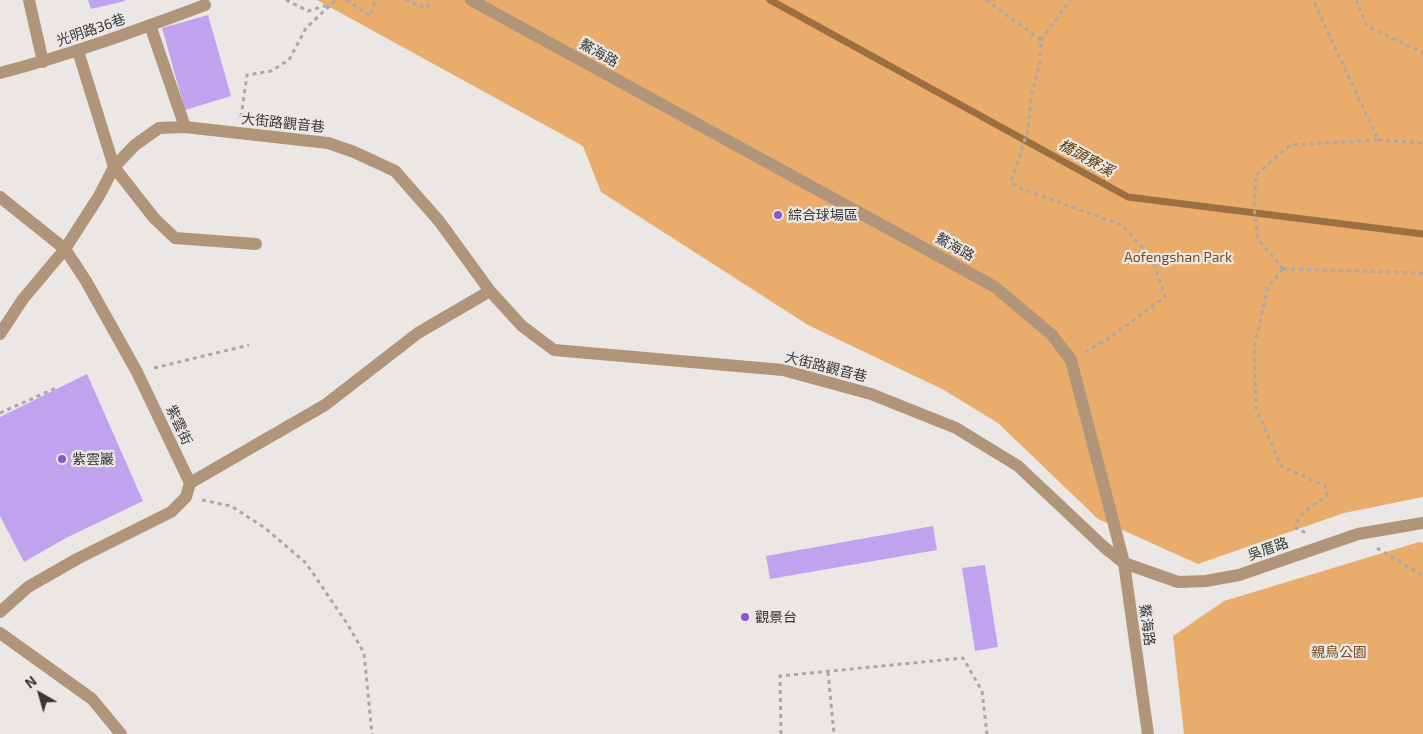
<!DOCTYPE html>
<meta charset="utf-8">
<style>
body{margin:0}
#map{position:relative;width:1423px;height:734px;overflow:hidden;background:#eae7e4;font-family:"Exo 2",sans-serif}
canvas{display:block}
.north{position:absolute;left:15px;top:669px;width:50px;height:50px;-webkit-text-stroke:4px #eae7e4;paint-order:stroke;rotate:322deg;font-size:14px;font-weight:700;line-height:20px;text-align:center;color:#393837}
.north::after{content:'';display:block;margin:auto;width:18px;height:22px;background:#393837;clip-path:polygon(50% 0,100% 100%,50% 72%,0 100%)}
</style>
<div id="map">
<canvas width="1423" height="734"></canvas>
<div class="north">N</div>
</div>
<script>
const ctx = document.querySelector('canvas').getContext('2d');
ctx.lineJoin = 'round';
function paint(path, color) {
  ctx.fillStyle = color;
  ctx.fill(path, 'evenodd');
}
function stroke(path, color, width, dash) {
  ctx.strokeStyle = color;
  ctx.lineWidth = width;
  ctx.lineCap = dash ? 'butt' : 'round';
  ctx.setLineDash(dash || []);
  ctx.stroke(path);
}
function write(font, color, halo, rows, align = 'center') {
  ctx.font = font + ' "Exo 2","Noto Sans TC",sans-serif';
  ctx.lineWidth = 4.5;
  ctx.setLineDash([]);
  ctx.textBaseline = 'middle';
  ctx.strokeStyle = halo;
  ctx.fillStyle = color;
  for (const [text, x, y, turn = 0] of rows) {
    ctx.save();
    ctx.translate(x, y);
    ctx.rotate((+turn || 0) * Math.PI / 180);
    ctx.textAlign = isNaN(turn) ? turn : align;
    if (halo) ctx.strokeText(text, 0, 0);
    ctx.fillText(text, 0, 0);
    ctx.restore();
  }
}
paint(new Path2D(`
 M317,0H1423V497L1344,513L1198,564L1098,519L998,423L942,389L808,325L601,192L583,146Z
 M1419,542L1423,543V734H1184L1173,636L1224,601Z`), '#eaac6b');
stroke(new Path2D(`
 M770,0L1128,197L1423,234`), '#9b6f40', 7);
paint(new Path2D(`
 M88,0H125V1L91,9Z
 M208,15L231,96L185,110L162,28Z
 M87,374L143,501L66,538L24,562L0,516V417Z
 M933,526L937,550L770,579L766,556Z
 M985,565L998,647L975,651L962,568Z`), '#c1a2ef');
stroke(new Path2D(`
 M286,0L308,11L331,4
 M346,0L371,16L375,0
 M405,0L427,8L431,0
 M986,0L1041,40L1040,62L1031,98L1028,130L1011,181L1017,187L1122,225L1152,258L1165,297L1109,338L1085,352
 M1356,0L1367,26L1423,53
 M1041,40L1070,0
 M241,117L247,75L271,71L289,60L306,28L336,0
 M1378,140L1423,143
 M1283,269L1268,287L1254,347L1256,408L1281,466L1325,486L1327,495C1317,505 1296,512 1296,528L1306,533
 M1283,269L1258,239L1254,207L1256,175L1290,145L1378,140L1313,0
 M1283,269L1423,273
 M154,368L249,345
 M0,413L56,388
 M202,500L231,506L265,528L306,563L348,625L364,653L372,734
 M1377,548L1423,576
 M828,672L834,734
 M781,734L780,676L963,658L982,691L987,734`), '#aaa8a6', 3, [4, 4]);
stroke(new Path2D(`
 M29,0L43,62
 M471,0L995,287L1052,335L1071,360L1124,563L1148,734
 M150,25L185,127
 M78,51L114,167L154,218L175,238L256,244
 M0,73C70,55 137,30 205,5
 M0,197L65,249L86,281L137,372L190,483L186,497L171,512L77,559L28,587L0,612
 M0,334L23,299L65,249L99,196L114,167L135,145L159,128L185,127L328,143L354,152L395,171L439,221L490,291L522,326L554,350L783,370L871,394L956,428L1018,466L1104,547L1124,563L1178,582L1206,581L1239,575L1358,534L1423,523
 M190,483L325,405L418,333L490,291
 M0,633L92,699L121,734`), '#b1957a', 12);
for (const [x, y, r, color] of [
 [778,215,5,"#8d55cd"],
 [62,459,5,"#8d55cd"],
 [745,617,5,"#8d55cd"]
]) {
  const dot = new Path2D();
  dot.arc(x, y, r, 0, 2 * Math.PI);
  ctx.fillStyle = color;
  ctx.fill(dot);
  stroke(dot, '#eae7e4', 2);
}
write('14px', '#393837', '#eae7e4', [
 ["光明路36巷",91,30,-19],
 ["鰲海路",599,53,29],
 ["大街路觀音巷",283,123,6],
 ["鰲海路",955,247,29],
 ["大街路觀音巷",826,367,14],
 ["紫雲街",179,425,65],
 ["吳厝路",1268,549,-19],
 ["鰲海路",1147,625,82]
]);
write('14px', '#393837', '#eae7e4', [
 ["綜合球場區",788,215],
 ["紫雲巖",72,459],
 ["觀景台",755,617]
], 'left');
write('14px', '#784d1c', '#eae7e4', [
 ["Aofengshan Park",1178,257],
 ["親鳥公園",1339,652]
]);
write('italic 15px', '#5f3600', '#eae7e4', [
 ["橋頭寮溪",1086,158,29]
]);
</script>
